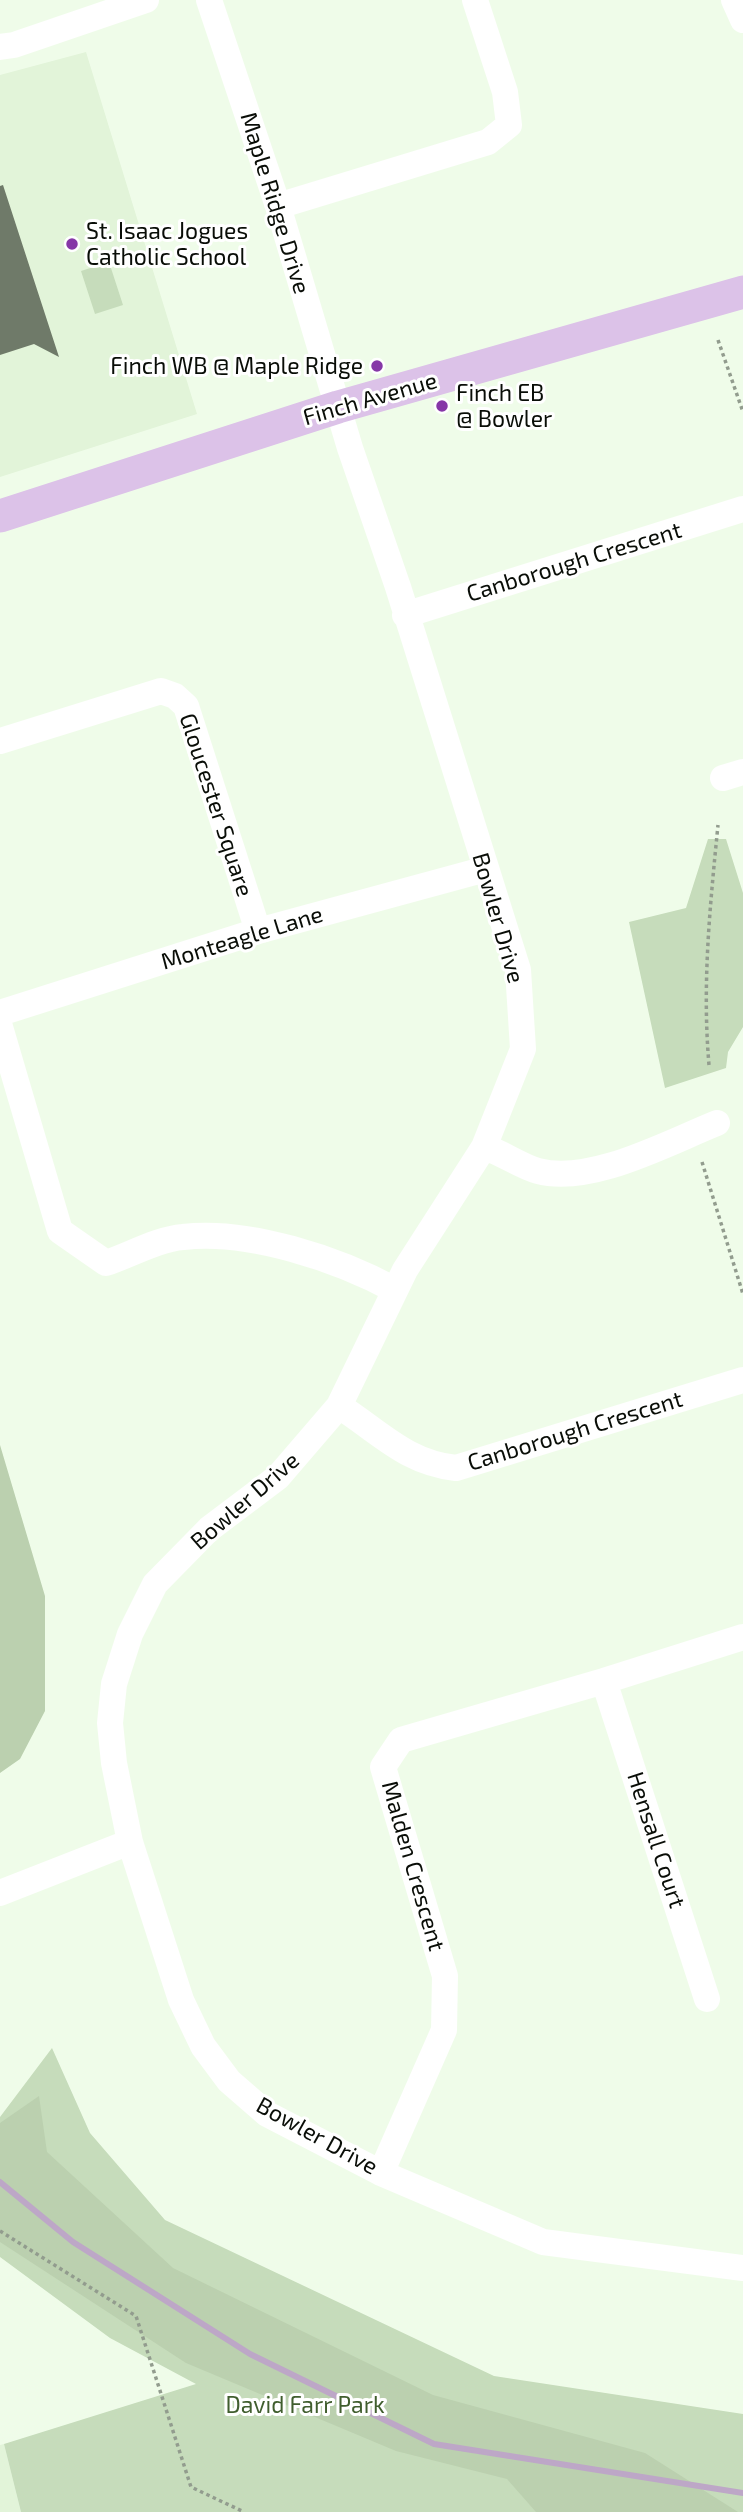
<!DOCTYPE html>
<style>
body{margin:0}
canvas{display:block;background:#effce9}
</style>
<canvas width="743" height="2512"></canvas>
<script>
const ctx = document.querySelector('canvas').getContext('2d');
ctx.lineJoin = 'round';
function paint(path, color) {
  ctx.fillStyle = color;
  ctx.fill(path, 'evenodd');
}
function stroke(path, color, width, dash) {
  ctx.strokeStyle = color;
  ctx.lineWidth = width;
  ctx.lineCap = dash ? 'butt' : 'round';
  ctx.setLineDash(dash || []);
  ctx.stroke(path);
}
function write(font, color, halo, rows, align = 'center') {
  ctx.font = font + ' "Exo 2",sans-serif';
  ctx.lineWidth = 6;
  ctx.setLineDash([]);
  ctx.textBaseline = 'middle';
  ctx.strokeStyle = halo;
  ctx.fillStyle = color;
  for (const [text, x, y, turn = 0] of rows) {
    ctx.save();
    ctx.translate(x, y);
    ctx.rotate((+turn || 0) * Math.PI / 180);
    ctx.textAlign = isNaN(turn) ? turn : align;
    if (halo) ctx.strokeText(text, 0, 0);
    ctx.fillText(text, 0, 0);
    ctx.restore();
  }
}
paint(new Path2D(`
 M86,52L197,414L0,477V75Z
 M4,2444L21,2512H0V2445Z`), '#e2f4d9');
paint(new Path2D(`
 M109,262L123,305L95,314L81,271Z
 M708,839H726L743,893V1027L728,1052L726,1068L665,1088L629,922L686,908Z
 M52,2048L90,2133L165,2220L494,2376L743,2414V2512H21L4,2444L196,2384L110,2338L0,2257V2117Z`), '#c6dcbb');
paint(new Path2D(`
 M0,1445L45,1596V1711L20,1759L0,1773Z
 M39,2096L47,2152L173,2268L433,2395L645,2453L738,2512H536L507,2479L396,2451L186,2363L0,2242V2123Z`), '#bbd0af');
stroke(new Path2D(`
 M0,2182L73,2242L250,2354L434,2444L743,2493`), '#bda7c7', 6);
paint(new Path2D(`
 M3,185L59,357L34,344L0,355V186Z`), '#6f7a69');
stroke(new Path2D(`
 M718,340L743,412
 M709,1065C702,984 710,906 718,825
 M702,1162L743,1294
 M0,2231L136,2316L191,2487L244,2512`), '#929c8e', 3.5, [3.5, 3.5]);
stroke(new Path2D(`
 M209,0L278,206L350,448L398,587L518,970L523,1049L484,1147L405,1270L339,1406L278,1477L209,1529L155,1584L130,1634L114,1684L110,1723L114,1763L130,1842L181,2000L203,2046L229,2081L267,2114L381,2173L543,2242L743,2268
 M734,0L743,20
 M0,47L14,45L146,0
 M278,206L488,142L509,125L505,92L475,0
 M405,615L743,509
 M0,741L161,691L175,696L186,706L258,931
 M723,778L743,772
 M0,1013L258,931L486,869
 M0,1027L60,1231L106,1263C130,1255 158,1239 183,1237C248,1229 338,1259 395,1290
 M484,1147C503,1153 520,1166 538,1171C591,1185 667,1143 717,1123
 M339,1406C380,1432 405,1462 456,1468L743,1380
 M604,1681L707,1999
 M0,1893L130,1842
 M381,2173L444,2030L445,1976L383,1767L401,1740L604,1681L743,1637`), '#fff', 26);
stroke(new Path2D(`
 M0,516L338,407L743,292`), '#dcc2e8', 33);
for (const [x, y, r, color] of [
 [72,244,7,"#8637a7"],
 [377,366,7,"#8637a7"],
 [442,406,7,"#8637a7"]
]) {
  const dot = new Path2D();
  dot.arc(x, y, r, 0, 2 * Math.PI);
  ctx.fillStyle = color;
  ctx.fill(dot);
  stroke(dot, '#fff', 2.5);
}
write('23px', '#090d07', '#fff', [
 ["Maple Ridge Drive",275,203,73],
 ["Finch Avenue",370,399,-16],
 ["Canborough Crescent",574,562,-17],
 ["Gloucester Square",216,805,72],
 ["Bowler Drive",498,918,74],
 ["Monteagle Lane",242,938,-17],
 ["Canborough Crescent",575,1431,-17],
 ["Bowler Drive",245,1501,-41],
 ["Hensall Court",656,1840,72],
 ["Malden Crescent",413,1866,74],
 ["Bowler Drive",317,2136,29]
]);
write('23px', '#090d07', '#fff', [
 ["St. Isaac Jogues",86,231],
 ["Catholic School",86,257],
 ["Finch WB @ Maple Ridge",363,366,"right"],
 ["Finch EB",456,393],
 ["@ Bowler",456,419]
], 'left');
write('23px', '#405e2e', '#fff', [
 ["David Farr Park",305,2405]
]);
</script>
